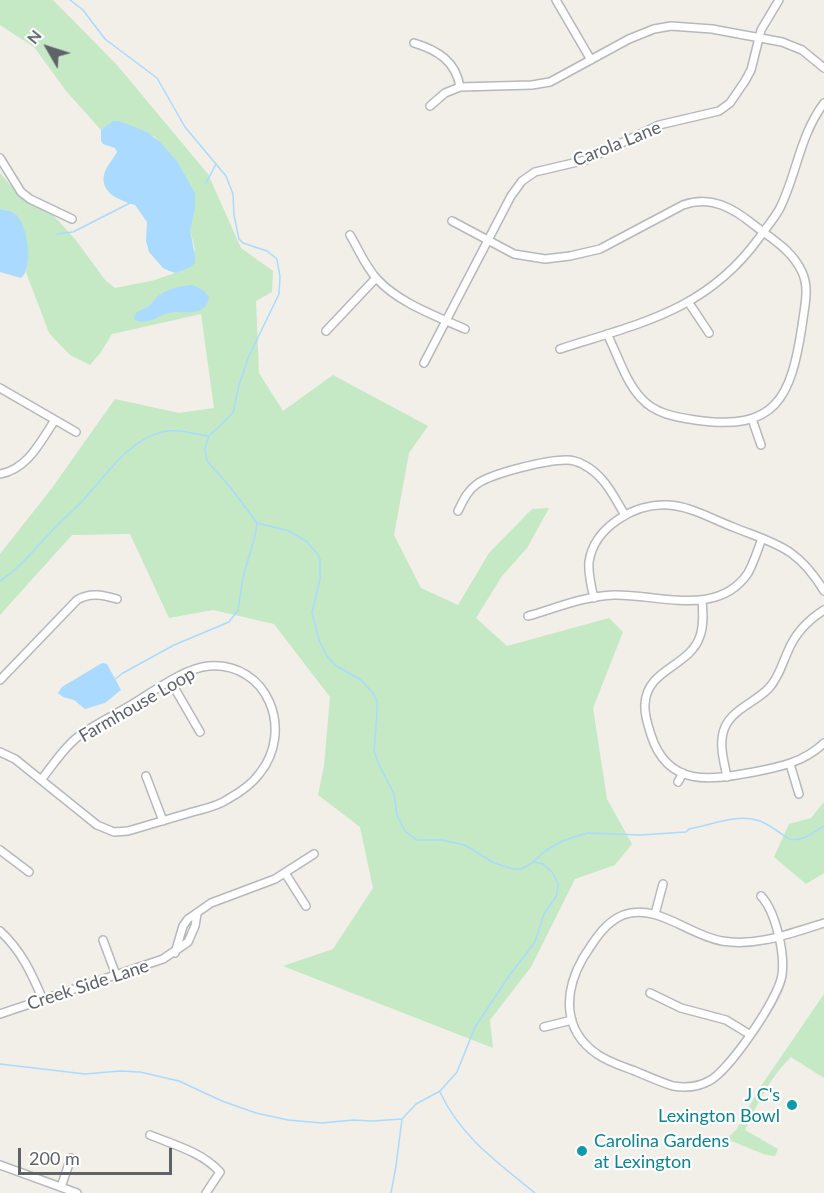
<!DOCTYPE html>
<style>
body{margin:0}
#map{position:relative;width:824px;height:1193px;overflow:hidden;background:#f1efe8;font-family:Lato,sans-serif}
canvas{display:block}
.north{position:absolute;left:18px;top:18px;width:60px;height:60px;-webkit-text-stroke:4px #fff;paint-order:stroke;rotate:309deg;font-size:16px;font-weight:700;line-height:24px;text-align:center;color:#5f6368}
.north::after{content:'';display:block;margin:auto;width:21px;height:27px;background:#5f6368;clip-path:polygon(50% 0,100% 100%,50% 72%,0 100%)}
.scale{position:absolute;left:18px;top:1148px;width:154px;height:27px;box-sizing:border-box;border:3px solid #5f6368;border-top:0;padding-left:8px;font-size:18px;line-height:21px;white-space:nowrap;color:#5f6368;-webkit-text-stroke:4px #fff;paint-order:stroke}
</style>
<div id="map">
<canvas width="824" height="1193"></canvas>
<div class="north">N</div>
<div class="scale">200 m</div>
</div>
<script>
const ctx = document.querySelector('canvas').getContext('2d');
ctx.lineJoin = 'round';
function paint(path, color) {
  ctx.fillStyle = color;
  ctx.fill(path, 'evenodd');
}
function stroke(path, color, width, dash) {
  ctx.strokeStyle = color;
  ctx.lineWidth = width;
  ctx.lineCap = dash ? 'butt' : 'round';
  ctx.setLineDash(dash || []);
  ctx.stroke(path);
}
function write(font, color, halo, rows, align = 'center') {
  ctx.font = font + ' Lato,sans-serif';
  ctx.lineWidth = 4.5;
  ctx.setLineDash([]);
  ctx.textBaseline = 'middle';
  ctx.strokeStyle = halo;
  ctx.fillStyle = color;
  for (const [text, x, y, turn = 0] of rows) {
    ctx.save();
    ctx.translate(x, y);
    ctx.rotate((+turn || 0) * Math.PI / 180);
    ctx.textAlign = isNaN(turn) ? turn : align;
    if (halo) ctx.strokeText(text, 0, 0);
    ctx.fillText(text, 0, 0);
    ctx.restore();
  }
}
paint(new Path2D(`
 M0,0H53L117,65L208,174L241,248L273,271L272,292L256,301L259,373L283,411L333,375L428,426L409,453L394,535L421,588L458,605L489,553L532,509L549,508L527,548L502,576L476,618L507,646L609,618L623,632L593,708L607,799L632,844L615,865L575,879L531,967L490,1020L493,1048L283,966L333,949L373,888L360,827L318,795L324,766L330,697L274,624L213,610L169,618L130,534L72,535L0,615V554L52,488L115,399L179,413L214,408L201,314L112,334L101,352L90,365L70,355L49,333L26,272L28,257L26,237L7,210L0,209V173L18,194L53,215L75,239L105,280L115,288L155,280L189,268L195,249L190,230L194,193L177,161L155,137L119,121L113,122L101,130L67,92L34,47L0,25Z
 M824,802V873L806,884L774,857L789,824L811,818Z
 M824,994V1078L791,1057C771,1076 757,1104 745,1130L778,1149L775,1156L766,1155L726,1139L736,1130L759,1089Z`), '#c5e8c5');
paint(new Path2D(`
 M113,121H119L147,132L160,142L177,161L195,193V208L190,230L195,256V263L189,268L176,273L169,271L163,268L149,252L146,241L147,222L135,205C118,200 96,191 106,169C109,163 114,158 117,152L115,148L103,144L101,141V130Z
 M0,209C8,210 16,212 20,220C28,232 33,269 21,278L0,272Z
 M192,285L203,290L209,297C206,316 187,312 174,312C163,312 146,328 134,319C136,309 141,311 148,307C152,304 154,299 158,296C167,289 181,286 192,285Z
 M102,663L107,664L121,690L105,703L85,709L74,700L63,697L58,693L62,687Z`), '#aadaff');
stroke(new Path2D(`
 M70,0L83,10L105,39L157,78L185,127L226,176L233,194L234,215L239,239L243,243L267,251L277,259L280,277L279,294L249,356L239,385L233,413L209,436L205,449L207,461L231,488L257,523L289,531L306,541L317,553L320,559V579L312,613L319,640L326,655L335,665L361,680L373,693L377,701V712L374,751L379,765L394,794L397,815L405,831L417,840H442L465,845L494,863L513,869H521L532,863L545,851L562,841L587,833L641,835L686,832L689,829C712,825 738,813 760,821C770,825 780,833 789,839C803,842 812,833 824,826
 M206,183L216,164
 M57,234L73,232L130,203
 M0,581C20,568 34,550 50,533C61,520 75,510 86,497C108,473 129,440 162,432C179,428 192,434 208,436
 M114,680L123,673L174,645L229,622L238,610L243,577L255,536L257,523
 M0,1064L85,1074L120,1071L140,1072L179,1081L222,1101L256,1113L288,1120L322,1123L353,1120L372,1121L402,1119
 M440,1092C460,1136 498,1163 535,1193
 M391,1193L396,1166L402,1119L416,1104L440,1091L457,1072L475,1027L509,976L535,942L544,914L557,895L558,883L552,872L543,864L535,862`), '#aadaff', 1.5);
const minor = new Path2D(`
 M556,0L591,60
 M414,43C437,50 456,61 460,87
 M430,106L445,93L460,87L532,85L550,82L629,39L654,29L671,26L712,29L782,42L802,50L824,68
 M0,158L21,192L30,199L72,219
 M452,221L514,254L545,259L570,256L600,249L683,205C711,195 733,208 754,225C772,239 792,250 802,272C810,288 804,309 802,326C791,398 776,432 695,420C676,417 655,414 641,398C625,381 618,355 607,334
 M350,235C359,250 365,266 377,279C399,303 436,316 465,329
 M689,303L709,333
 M326,331L376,278
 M560,349C640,323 706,311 759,238C766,228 774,219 780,208C797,173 800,135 824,103
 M424,363L511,196L522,181L535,172L586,160L659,125L719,111L730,103L745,81L751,70L761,30L779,0
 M0,388L76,432
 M752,419L761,445
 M0,474C28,469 40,442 55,420
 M458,511C463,501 467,491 477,484C492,473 547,460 566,460C573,460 579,462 584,465C604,475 614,497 625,515
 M594,598C591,586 588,574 589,562C594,527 635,503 668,505C690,506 712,519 733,527C752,535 774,541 791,553C805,563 815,576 824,591
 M702,600C703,612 704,625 700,636C690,667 647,668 645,704C644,715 648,725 651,735C668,788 711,780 754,772C780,767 804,762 824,743
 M528,616C556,608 585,596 614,595C658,594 718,618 748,573C754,562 758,550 762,538
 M0,680L77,600C90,592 103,595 117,599
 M171,682L200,732
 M0,752L15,759L97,825L114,832L128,831C148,825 169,819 189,813C202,809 217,807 228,799C239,793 252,784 260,773C294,730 268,662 209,666C184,668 153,692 131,705C114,715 96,724 80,735C64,747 53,765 41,780
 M790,764L799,794
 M146,776L163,821
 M727,777C724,761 718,743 725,727C733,709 756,702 769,688C779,677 782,664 788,651C795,634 808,620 824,610
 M678,782L683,773
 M0,850L29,872
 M285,873L306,906
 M761,896C776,912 785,954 782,975C779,998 729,1071 709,1081C698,1087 685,1088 673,1086C660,1082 647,1076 635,1071C622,1066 608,1062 597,1054C562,1030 564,991 583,958C594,941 604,923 623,915C658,903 688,935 722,941C757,947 791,933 824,923
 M655,914L663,884
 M0,931C21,950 32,974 43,1000
 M103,940L116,975
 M175,953L183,926L188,919L211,903L275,879L314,854
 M650,993L681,1008L726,1020L749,1034
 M0,1014L163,959L188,942L195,926L197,914
 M544,1027L572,1020
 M150,1135C174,1145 202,1152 220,1172L206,1193
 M0,1165L77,1193
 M61,1187L71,1158`);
stroke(minor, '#b5b8bc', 10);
stroke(minor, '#fff', 7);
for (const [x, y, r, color] of [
 [792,1105,6,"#0f9aa8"],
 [582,1151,6,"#0f9aa8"]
]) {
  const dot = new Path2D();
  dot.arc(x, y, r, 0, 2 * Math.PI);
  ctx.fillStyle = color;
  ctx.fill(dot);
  stroke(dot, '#fff', 2);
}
write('18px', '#5f6368', '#fff', [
 ["Carola Lane",617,144,-22],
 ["Farmhouse Loop",137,705,-30],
 ["Creek Side Lane",88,985,-18]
]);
write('18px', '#0d838f', '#fff', [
 ["J C's",780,1095],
 ["Lexington Bowl",780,1116],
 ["Carolina Gardens",594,1141,"left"],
 ["at Lexington",594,1162,"left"]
], 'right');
</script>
